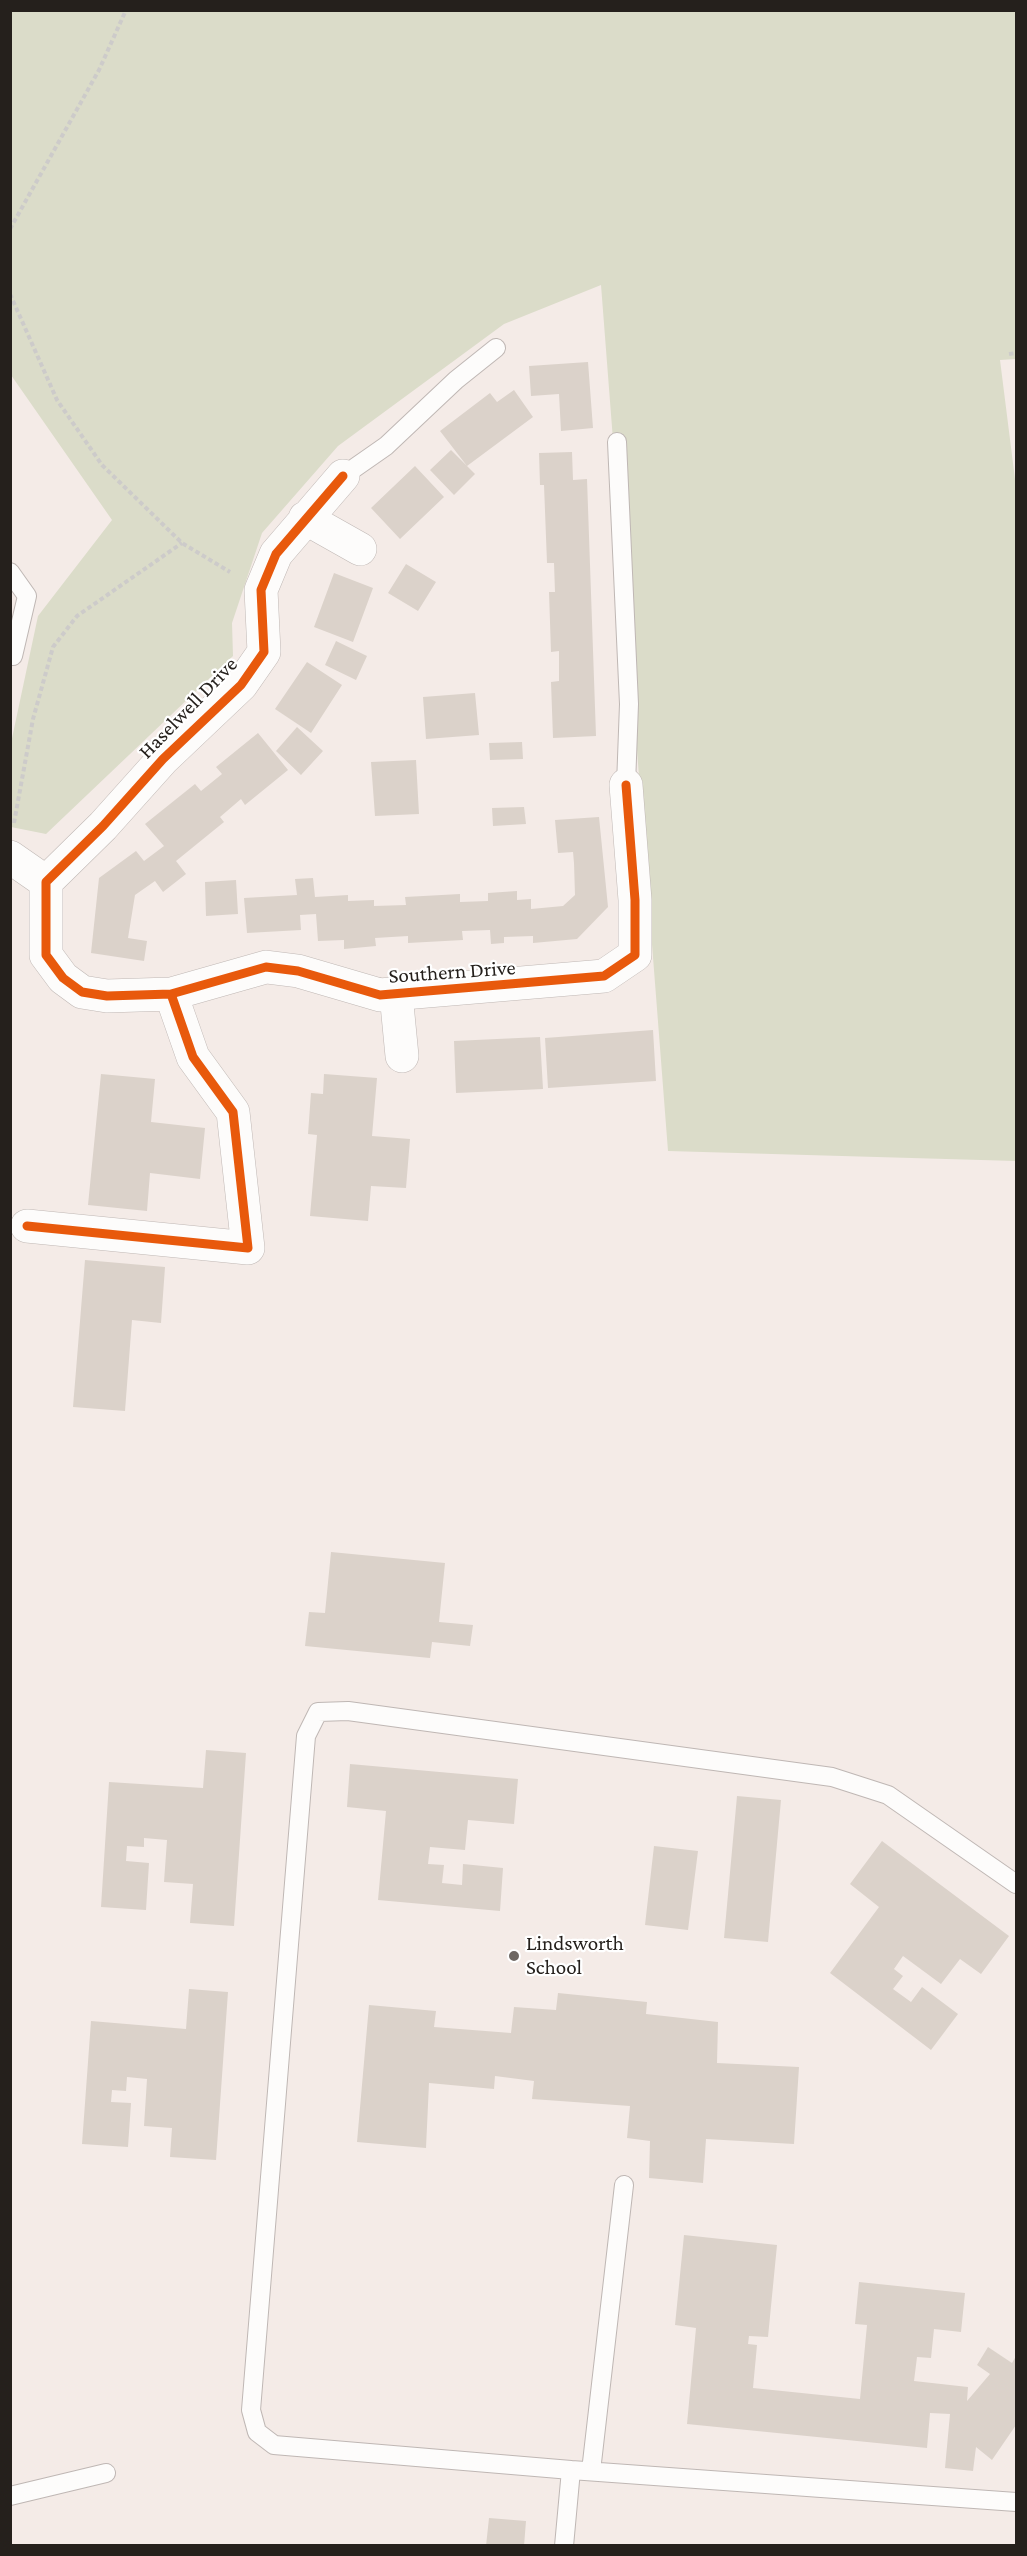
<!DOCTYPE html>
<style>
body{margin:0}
#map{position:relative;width:1027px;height:2556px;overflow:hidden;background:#f4ebe7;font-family:"Crimson Pro",serif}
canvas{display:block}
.frame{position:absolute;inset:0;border:12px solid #25201c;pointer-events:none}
</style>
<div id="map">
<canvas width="1027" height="2556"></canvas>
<div class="frame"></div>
</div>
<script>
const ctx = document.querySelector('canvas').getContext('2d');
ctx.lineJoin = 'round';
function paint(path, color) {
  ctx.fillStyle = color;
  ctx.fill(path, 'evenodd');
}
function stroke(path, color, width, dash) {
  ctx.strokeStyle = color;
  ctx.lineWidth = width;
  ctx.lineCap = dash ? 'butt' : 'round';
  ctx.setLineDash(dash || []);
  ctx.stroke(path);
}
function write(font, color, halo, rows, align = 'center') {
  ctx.font = font + ' "Crimson Pro",serif';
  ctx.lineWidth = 4.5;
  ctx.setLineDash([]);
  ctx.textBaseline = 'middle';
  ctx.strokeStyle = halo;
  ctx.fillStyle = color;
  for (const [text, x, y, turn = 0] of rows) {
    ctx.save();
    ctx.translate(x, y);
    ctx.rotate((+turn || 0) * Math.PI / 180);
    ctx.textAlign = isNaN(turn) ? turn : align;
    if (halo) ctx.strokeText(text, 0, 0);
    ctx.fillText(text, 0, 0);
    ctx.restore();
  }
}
paint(new Path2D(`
 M10,11H1016V359L1000,360L1016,487V1161L668,1151L601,285L504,324L338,446L262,533L232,623L233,656L46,834L11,827V743L38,616L112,520L11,375Z`), '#dbdcc9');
paint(new Path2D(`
 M588,362L593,428L561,431L559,394L531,396L529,366Z
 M514,390L533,417L467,466L475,474L454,495L430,470L451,450L467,466L440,431L490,393L497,402Z
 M572,452L573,480L587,479L596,736L553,738L551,682L559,681V651L551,652L549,592H555L554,563H547L544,485H540L539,453Z
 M415,466L444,497L400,539L371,508Z
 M406,564L436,582L418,611L388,593Z
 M334,573L373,588L353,642L314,627Z
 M336,641L367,656L356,680L325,665Z
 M307,662L342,685L311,733L275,709Z
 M475,693L479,735L426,739L423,697Z
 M297,727L323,751L301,775L276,751Z
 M258,733L288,770L245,805L241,799L220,817L224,822L176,861L186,874L163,892L155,881L135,895L128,938L147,941L144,961L91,953L99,878L136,851L144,861L164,846L145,824L195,784L201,791L222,774L216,767Z
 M522,742L523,759L490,760L489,743Z
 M416,760L419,814L375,816L371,762Z
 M524,807L526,824L493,826L492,808Z
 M599,817L608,907L577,939L533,943V936L504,937V943L491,944L490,930L462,931L463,940L408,943V936L375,938L376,946L344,949V940L318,941L316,914L300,915L301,930L247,933L244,898L297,895L295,879L313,878L315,897L348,895V901L374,900V906L406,905L405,897L460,894V902L488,901V893L517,891V900L531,899V909L563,906L575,895L574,863L573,852L558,853L555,820Z
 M236,880L238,914L206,916L205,882Z
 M653,1030L656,1081L548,1088L545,1038Z
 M540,1037L543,1089L456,1093L454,1041Z
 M101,1074L155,1079L151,1122L205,1128L200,1179L150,1173L147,1211L88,1205Z
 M324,1074L377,1078L372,1136L410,1139L406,1188L371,1186L368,1221L310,1216L317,1135L308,1134L311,1093L323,1094Z
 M85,1260L165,1267L161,1323L132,1320L125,1411L73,1407Z
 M331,1552L445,1563L439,1622L473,1625L470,1646L432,1642L430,1658L305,1646L309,1612L325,1613Z
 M206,1750L246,1753L234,1926L190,1923L193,1884L164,1882L167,1840L144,1838V1847L127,1846L126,1861L149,1863L146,1910L101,1907L109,1782L203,1788Z
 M350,1764L518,1779L514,1824L468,1820L465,1850L430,1847L428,1864L444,1865L442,1883L462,1885L463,1864L503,1868L500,1911L378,1900L386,1811L347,1807Z
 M737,1796L781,1800L768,1942L724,1938Z
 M882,1841L1009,1936L981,1974L960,1959L941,1984L903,1956L894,1969L903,1976L893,1989L911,2002L922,1987L958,2014L931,2050L830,1973L879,1907L850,1884Z
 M654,1846L698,1851L688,1930L645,1925Z
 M189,1989L228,1992L216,2160L170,2157L172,2128L144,2126L147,2079L127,2077L126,2091L112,2090L111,2102L131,2103L128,2147L82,2144L91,2021L186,2029Z
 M558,1993L647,2002L646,2014L718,2022L717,2063L799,2067L794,2144L706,2139L703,2183L649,2178L650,2141L627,2138L630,2106L532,2099L534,2081L495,2076L494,2089L429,2083L426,2148L357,2142L369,2005L436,2011L434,2027L511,2033L514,2007L556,2010Z
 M684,2235L777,2245L768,2337L749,2336L748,2344L757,2345L753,2388L860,2399L867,2325L855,2324L859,2282L965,2293L961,2332L934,2329L931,2358L917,2357L914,2381L968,2387L967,2401L990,2374L977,2365L988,2347L1012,2363L1016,2356V2425L992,2460L976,2447L973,2471L945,2468L950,2414L930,2413L927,2448L687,2424L696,2328L675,2325Z
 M489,2518L526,2521L524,2546H486Z`), '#dbd2ca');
const service = new Path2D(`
 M617,442L629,704L626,785
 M343,476L386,446L456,380L496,348
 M10,572L27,596L13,656
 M1016,1884L888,1795L832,1777L348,1711L318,1712L306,1736L251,2410L257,2432L274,2445L571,2470L1016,2502
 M591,2471L624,2185
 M10,2496L106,2473
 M564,2546L571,2470`);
const minor = new Path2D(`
 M305,518L360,549
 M10,857L46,882
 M46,882V955L63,978L82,992L107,996L171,994L266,967L298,971L380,995L604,976L635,955V900L626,785
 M46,882L103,826L163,759L241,685L264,652L261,590L276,554L343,476
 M396,994L402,1056
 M27,1226L248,1248L233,1112L193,1057L171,994`);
stroke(service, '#bfb7b4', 20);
stroke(minor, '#bfb7b4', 34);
stroke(new Path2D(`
 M10,229L99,70L126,10
 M10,294L57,400L102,465L182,543L230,572
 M1009,354L1016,353
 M14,823L33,719L53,647L77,616L182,543`), '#cdcbca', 4, [4.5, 3]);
stroke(service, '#fdfcfb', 18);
stroke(minor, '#fdfcfb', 33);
stroke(new Path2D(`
 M343,476L276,554L261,590L264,652L241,685L163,759L103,826L46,882V955L63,978L82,992L107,996L171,994L266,967L298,971L380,995L604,976L635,955V900L626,785
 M27,1226L248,1248L233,1112L193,1057L171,994`), '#e8590c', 9);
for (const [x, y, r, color] of [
 [514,1956,6,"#6d6763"]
]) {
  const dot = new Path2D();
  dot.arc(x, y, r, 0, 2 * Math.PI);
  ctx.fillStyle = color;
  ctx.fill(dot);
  stroke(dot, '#fff', 2);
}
write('21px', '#25201c', '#fff', [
 ["Haselwell Drive",188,708,-46],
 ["Southern Drive",452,972,-4]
]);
write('21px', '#25201c', '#fff', [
 ["Lindsworth",526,1944],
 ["School",526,1968]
], 'left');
</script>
